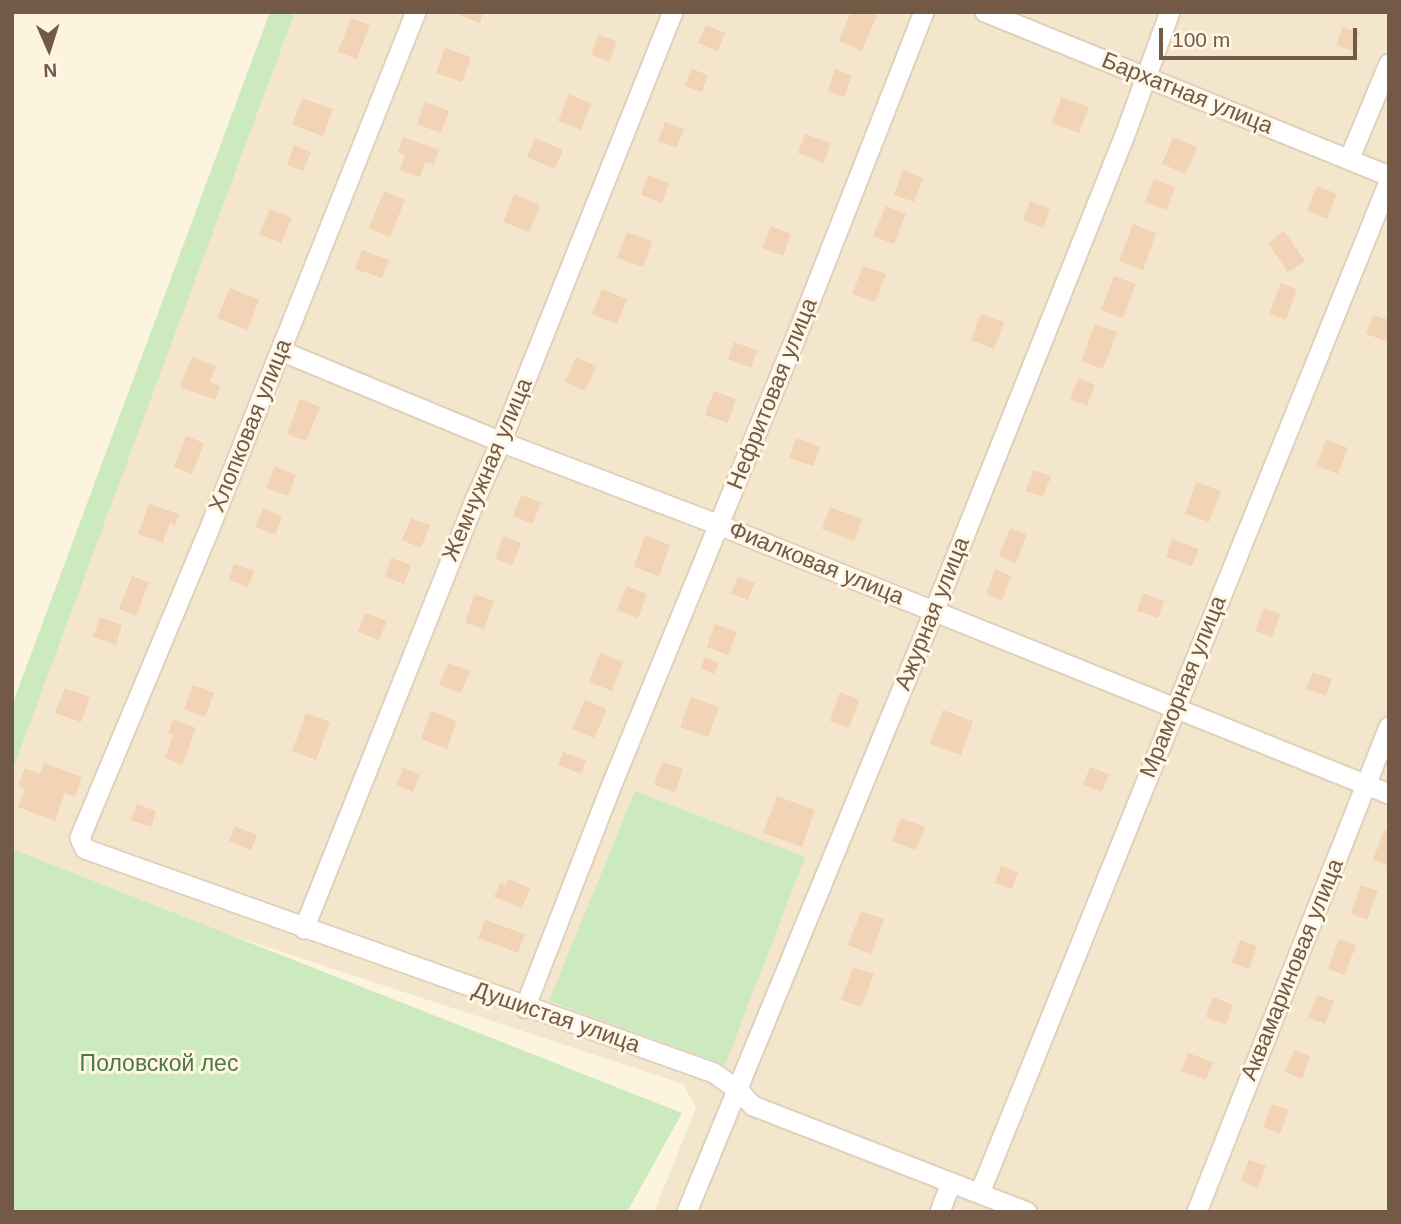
<!DOCTYPE html>
<meta charset="utf-8">
<style>
body{margin:0}
#map{position:relative;width:1401px;height:1224px;overflow:hidden;background:#fdf4df;font-family:Arial,sans-serif}
canvas{display:block}
.frame{position:absolute;inset:0;border:14px solid #735a46;pointer-events:none}
.north{position:absolute;left:14px;top:14px;width:70px;height:70px;-webkit-text-stroke:5px #fff7e5;paint-order:stroke;rotate:177deg;font-size:19px;font-weight:700;line-height:28px;text-align:center;color:#735a46}
.north::after{content:'';display:block;margin:auto;width:24px;height:32px;background:#735a46;clip-path:polygon(50% 0,100% 100%,50% 72%,0 100%)}
.scale{position:absolute;left:1159px;top:28px;width:198px;height:32px;box-sizing:border-box;border:4px solid #735a46;border-top:0;padding-left:9px;font-size:21px;line-height:24px;white-space:nowrap;color:#735a46;-webkit-text-stroke:5px #fff7e5;paint-order:stroke}
</style>
<div id="map">
<canvas width="1401" height="1224"></canvas>
<div class="frame"></div>
<div class="north">N</div>
<div class="scale">100 m</div>
</div>
<script>
const ctx = document.querySelector('canvas').getContext('2d');
ctx.lineJoin = 'round';
function paint(path, color) {
  ctx.fillStyle = color;
  ctx.fill(path, 'evenodd');
}
function stroke(path, color, width, dash) {
  ctx.strokeStyle = color;
  ctx.lineWidth = width;
  ctx.lineCap = dash ? 'butt' : 'round';
  ctx.setLineDash(dash || []);
  ctx.stroke(path);
}
function write(font, color, halo, rows, align = 'center') {
  ctx.font = font + ' Arial,sans-serif';
  ctx.lineWidth = 6;
  ctx.setLineDash([]);
  ctx.textBaseline = 'middle';
  ctx.strokeStyle = halo;
  ctx.fillStyle = color;
  for (const [text, x, y, turn = 0] of rows) {
    ctx.save();
    ctx.translate(x, y);
    ctx.rotate((+turn || 0) * Math.PI / 180);
    ctx.textAlign = isNaN(turn) ? turn : align;
    if (halo) ctx.strokeText(text, 0, 0);
    ctx.fillText(text, 0, 0);
    ctx.restore();
  }
}
paint(new Path2D(`
 M295,12H1389V1212H654L696,1108L683,1084L18,865L12,851V763Z`), '#f4e6cd');
paint(new Path2D(`
 M270,12H295L12,771V705Z
 M635,791L805,857L725,1065L549,1001Z
 M12,849L682,1113L627,1212H12Z`), '#cceabe');
paint(new Path2D(`
 M460,12H483L480,23L459,15Z
 M851,12H872L877,15L862,51L839,41Z
 M351,18L370,25L357,59L338,52Z
 M706,25L725,33L718,51L698,43Z
 M1343,27L1360,33L1353,51L1336,45Z
 M598,35L617,41L610,62L591,55Z
 M445,48L471,57L462,82L436,73Z
 M692,69L708,75L702,92L685,86Z
 M835,69L852,76L844,97L828,91Z
 M569,94L591,104L581,130L558,121Z
 M1061,97L1089,107L1079,133L1052,123Z
 M302,98L333,109L323,136L292,125Z
 M425,102L449,111L441,133L417,124Z
 M665,122L684,129L676,148L658,141Z
 M805,134L831,143L824,163L798,153Z
 M403,137L439,150L434,165L425,162L420,177L400,170L405,155L398,152Z
 M1173,137L1197,147L1186,174L1162,164Z
 M535,138L563,150L555,169L527,157Z
 M294,145L311,152L303,171L287,165Z
 M903,170L923,178L914,202L894,195Z
 M648,175L669,183L662,203L641,195Z
 M1154,179L1175,187L1167,210L1145,202Z
 M1317,186L1337,194L1327,219L1307,211Z
 M384,191L405,200L390,237L369,228Z
 M514,194L540,205L529,232L503,222Z
 M1030,201L1050,209L1043,228L1023,220Z
 M886,206L906,214L894,244L873,236Z
 M270,209L292,218L281,243L259,234Z
 M1133,224L1156,233L1143,270L1119,261Z
 M771,226L791,234L783,256L762,248Z
 M1284,231L1305,261L1288,272L1268,243Z
 M627,232L652,241L643,267L617,258Z
 M362,250L389,260L382,278L355,269Z
 M863,266L886,274L875,302L852,294Z
 M1114,276L1136,284L1123,318L1101,310Z
 M1281,283L1297,289L1286,320L1269,314Z
 M230,288L259,300L247,330L217,318Z
 M602,289L627,299L617,324L592,314Z
 M981,314L1004,322L994,349L971,340Z
 M1373,315L1389,320V342L1366,334Z
 M1095,324L1117,332L1103,369L1081,361Z
 M734,342L757,350L751,368L728,359Z
 M192,357L216,366L210,382L220,386L215,400L180,387Z
 M576,357L596,366L585,391L565,382Z
 M1078,378L1095,385L1087,406L1070,399Z
 M714,391L736,399L728,423L705,415Z
 M300,399L320,407L306,441L287,434Z
 M186,436L204,443L192,474L174,467Z
 M796,438L820,447L813,466L789,458Z
 M1326,440L1348,448L1338,474L1316,466Z
 M275,466L296,475L288,496L266,488Z
 M1033,470L1051,476L1043,497L1026,491Z
 M1196,482L1221,491L1209,522L1185,514Z
 M521,495L541,502L533,524L513,516Z
 M149,504L179,514L175,525L170,523L163,543L138,534Z
 M830,507L862,519L854,541L822,529Z
 M263,508L282,516L275,535L255,527Z
 M411,518L430,525L421,548L402,540Z
 M1010,528L1027,534L1016,563L999,556Z
 M645,535L670,545L659,576L634,567Z
 M503,536L521,543L512,565L495,559Z
 M1172,539L1199,549L1192,566L1166,557Z
 M391,558L411,565L404,584L385,577Z
 M234,564L254,571L248,587L229,580Z
 M995,569L1011,576L1002,601L986,594Z
 M132,576L149,582L136,616L119,609Z
 M738,577L755,583L748,600L731,594Z
 M627,586L647,594L638,618L617,610Z
 M1143,593L1164,601L1158,618L1137,611Z
 M475,594L494,601L484,629L465,623Z
 M1264,608L1280,614L1272,637L1255,631Z
 M365,613L387,621L379,640L358,632Z
 M100,617L122,625L116,645L93,637Z
 M715,624L737,632L728,655L707,647Z
 M600,653L623,662L612,691L589,682Z
 M705,657L719,663L714,674L701,668Z
 M448,663L470,671L461,693L439,685Z
 M1313,672L1332,679L1326,696L1306,689Z
 M193,685L214,693L205,717L184,709Z
 M65,688L90,697L81,722L55,713Z
 M840,692L859,700L849,728L830,721Z
 M691,697L719,707L708,737L680,727Z
 M585,700L607,709L594,738L572,729Z
 M943,710L973,721L961,755L930,744Z
 M431,711L457,721L447,749L421,739Z
 M306,713L330,722L316,760L292,751Z
 M173,719L196,728L182,765L165,758L173,735L168,733Z
 M563,752L586,760L581,774L558,765Z
 M662,762L683,769L675,792L654,785Z
 M44,763L82,777L75,797L65,793L55,821L18,807L25,789L18,786L25,768L40,774Z
 M1090,767L1109,774L1102,792L1083,785Z
 M403,768L420,774L413,792L397,785Z
 M777,796L815,810L802,847L763,833Z
 M137,804L156,811L151,827L131,820Z
 M901,818L925,827L916,850L892,841Z
 M235,826L257,835L251,850L229,841Z
 M1384,830L1389,832V866L1373,860Z
 M1001,866L1018,872L1012,889L995,883Z
 M508,879L530,888L522,908L494,897L500,883L506,885Z
 M1361,885L1378,891L1367,920L1351,914Z
 M861,911L884,919L871,954L848,945Z
 M485,920L525,934L518,953L478,938Z
 M1339,939L1356,945L1345,975L1328,969Z
 M1240,940L1257,946L1249,969L1232,963Z
 M853,967L874,974L861,1007L841,1000Z
 M1317,995L1334,1001L1325,1024L1308,1018Z
 M1213,997L1233,1005L1226,1025L1206,1017Z
 M1294,1050L1310,1056L1302,1079L1285,1072Z
 M1188,1053L1213,1062L1206,1080L1181,1071Z
 M1272,1104L1289,1110L1280,1134L1263,1127Z
 M1249,1160L1266,1166L1258,1188L1241,1181Z`), '#f3d3b6');
const minor = new Path2D(`
 M416,12L209,530L80,838L85,849L714,1073L738,1090L753,1106L1027,1212
 M985,12L1389,176
 M1349,160L1389,64
 M281,351L501,442L719,525L1389,794
 M304,929L476,498L501,442L673,12
 M525,1008L611,787L801,325L924,12
 M980,1193L1389,182
 M687,1212L934,612L1125,135L1170,12
 M940,1212L951,1183
 M1197,1212L1389,727`);
stroke(minor, '#e1d0bb', 23);
stroke(minor, '#fff', 19);
write('23px', '#735a46', '#fff7e5', [
 ["Бархатная улица",1187,94,22],
 ["Нефритовая улица",773,394,-68],
 ["Хлопковая улица",251,426,-68],
 ["Жемчужная улица",488,470,-67],
 ["Фиалковая улица",816,564,22],
 ["Ажурная улица",933,614,-68],
 ["Мраморная улица",1184,687,-68],
 ["Аквамариновая улица",1293,970,-68],
 ["Душистая улица",556,1018,19]
]);
write('23px', '#4b793e', '#fff7e5', [
 ["Половской лес",159,1065]
]);
</script>
